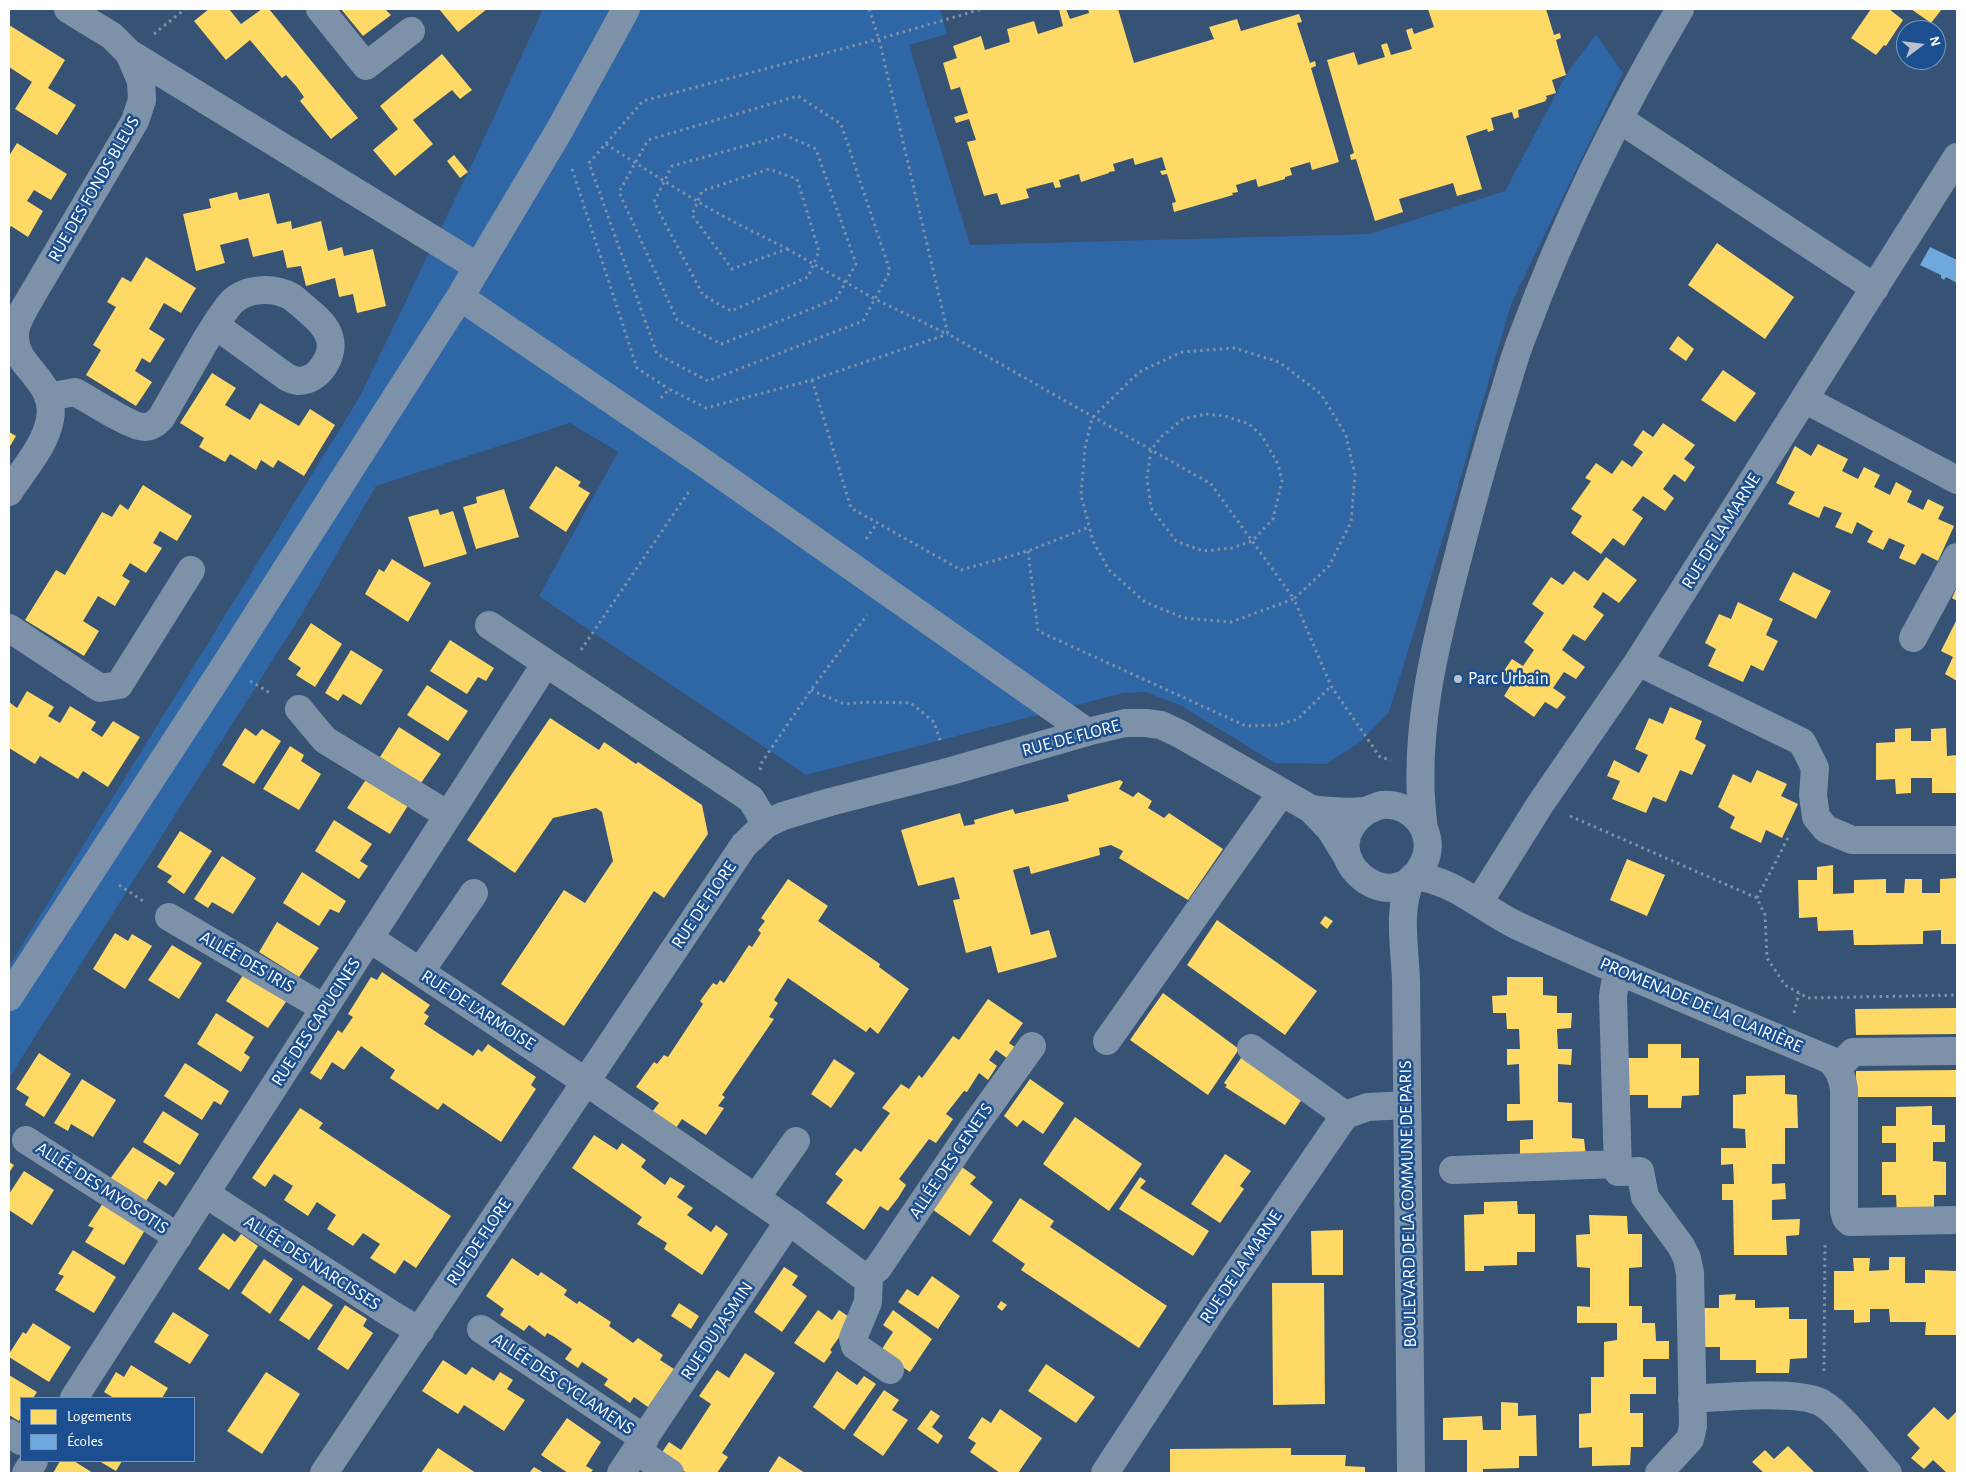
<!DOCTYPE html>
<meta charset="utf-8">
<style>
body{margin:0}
#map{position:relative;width:1966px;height:1482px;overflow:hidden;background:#365274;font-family:"Alegreya Sans",sans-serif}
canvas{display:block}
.frame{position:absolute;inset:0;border:10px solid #fff;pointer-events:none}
.legend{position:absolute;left:20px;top:1397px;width:175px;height:65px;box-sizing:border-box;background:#1b4f8f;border:1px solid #7695bc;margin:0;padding:6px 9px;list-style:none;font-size:15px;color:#fff}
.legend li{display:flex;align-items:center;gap:10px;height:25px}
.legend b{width:25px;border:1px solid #7695bc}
.north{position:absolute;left:1896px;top:20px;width:50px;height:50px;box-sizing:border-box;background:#1b4f8f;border:1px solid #7695bc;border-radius:50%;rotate:75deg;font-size:14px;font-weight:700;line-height:20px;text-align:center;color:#fff}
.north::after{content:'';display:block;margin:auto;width:18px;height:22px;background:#b9c2ce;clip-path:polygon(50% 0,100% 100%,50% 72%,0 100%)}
</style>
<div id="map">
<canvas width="1966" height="1482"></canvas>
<div class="frame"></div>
<ul class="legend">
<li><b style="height:14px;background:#ffd966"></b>Logements</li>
<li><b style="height:14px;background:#6fa8dc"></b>Écoles</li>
</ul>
<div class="north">N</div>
</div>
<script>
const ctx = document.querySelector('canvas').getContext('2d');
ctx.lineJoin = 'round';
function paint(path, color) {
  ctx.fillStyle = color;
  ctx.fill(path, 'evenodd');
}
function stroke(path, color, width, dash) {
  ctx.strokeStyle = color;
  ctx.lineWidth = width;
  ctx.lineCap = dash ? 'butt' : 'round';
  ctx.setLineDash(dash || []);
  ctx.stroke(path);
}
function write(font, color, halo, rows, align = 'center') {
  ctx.font = font + ' "Alegreya Sans",sans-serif';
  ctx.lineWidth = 5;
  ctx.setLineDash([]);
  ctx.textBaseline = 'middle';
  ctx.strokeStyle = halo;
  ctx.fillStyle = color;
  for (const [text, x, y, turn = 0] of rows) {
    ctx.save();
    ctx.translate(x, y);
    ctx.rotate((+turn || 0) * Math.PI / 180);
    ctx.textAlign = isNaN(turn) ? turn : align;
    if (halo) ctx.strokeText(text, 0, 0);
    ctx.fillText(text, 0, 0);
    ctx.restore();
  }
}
paint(new Path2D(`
 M543,9H940L947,34L909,45L970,245L1369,234L1505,191L1566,75L1596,34L1623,73L1511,304L1446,528L1389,712L1359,743L1326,764L1275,763L1180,705L1146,692L1123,693L806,775L539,596L618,452L570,423L376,486L303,612L9,1078V966L359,398L482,143Z`), '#2f66a5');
paint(new Path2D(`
 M209,9H229L241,24L262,9H269L358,118L331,139L300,101L304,97L296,86L286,75L282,78L250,40L226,60L194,21Z
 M341,9H385L391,15L363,36Z
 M439,9H487L458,32Z
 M1059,9H1066L1070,19L1089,13L1088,9H1118L1134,63L1214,39L1209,27L1237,19L1241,31L1299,14L1302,22L1297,23L1310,63L1315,61L1316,66L1311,68L1339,162L1312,170L1310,162L1290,168L1292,175L1285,177V179L1258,187L1256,179L1236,185L1238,192L1232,193L1233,195L1174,212L1172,203L1176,202L1167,174L1162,175L1160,171L1166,170L1162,157L1135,165L1133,158L1113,164L1115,171L1109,172V173L1081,182L1079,174L1059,180L1061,187L1055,188L1053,182L1026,189L1029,198L1001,205L997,193L984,196L967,142L976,140L969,119L956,123L954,117L968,113L960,87L951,90L943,63L957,58L953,46L981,36L985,50L1010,42L1007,29L1034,21L1038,34L1063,26Z
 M1428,9H1546L1554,35L1560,33L1561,38L1556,40L1566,75L1552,80L1556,93L1546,96L1547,99L1545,100L1546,101L1518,110L1519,117L1514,119L1512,112L1491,118L1494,130L1488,132L1487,129L1466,136L1482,189L1457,196L1453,183L1399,199L1403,212L1375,221L1356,159L1351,160L1350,155L1354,153L1327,60L1354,52L1358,65L1385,57L1381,45L1387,43L1391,55L1412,49L1406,30L1412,28L1414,34L1434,27Z
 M1871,9H1889L1903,20L1886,46L1884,45L1876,55L1851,38Z
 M1911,9H1942L1931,23Z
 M9,25L65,60L48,88L76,105L57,135L15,109L32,82L9,67Z
 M442,54L472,90L460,99L452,90L413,120L433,144L395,176L373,150L398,129L380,106Z
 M17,143L67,174L51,200L34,190L27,201L43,211L28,237L11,226L9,229V156Z
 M454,155L468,172L460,178L447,161Z
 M237,192L239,200L269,193L277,224L291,221L292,229L321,221L328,251L342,247L344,256L373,249L386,306L357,313L353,294L339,297L335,278L306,286L301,266L287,268L283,250L253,257L248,238L220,245L225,263L196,271L183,214L211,208L209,199Z
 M1717,243L1794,297L1765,339L1688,285Z
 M146,257L196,288L181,313L164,303L149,329L165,339L150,363L142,358L135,371L152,382L136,406L86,375L101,350L93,345L116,307L107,302L122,277L131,282Z
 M1678,336L1694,349L1686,361L1669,349Z
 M1723,370L1756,393L1735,422L1701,400Z
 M212,373L236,388L225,405L250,420L260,403L299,426L310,409L335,425L304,476L278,460L273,468L261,460L256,470L230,454L225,462L199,447L204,438L180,423Z
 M1663,423L1695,445L1684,459L1695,467L1685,482L1674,474L1663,489L1674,498L1665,511L1643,496L1632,510L1643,518L1624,546L1613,538L1601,554L1571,533L1582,516L1571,509L1591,481L1585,478L1596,463L1612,474L1622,460L1632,467L1643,452L1633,445L1643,430L1653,437Z
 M9,432L16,436L9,448Z
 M1818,444L1848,459L1842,471L1858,479L1864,467L1880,475L1874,487L1890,495L1896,482L1912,491L1907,502L1923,510L1928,499L1944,507L1938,519L1954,526L1938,561L1922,553L1915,565L1899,558L1905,545L1889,538L1883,550L1867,542L1873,531L1857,522L1852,534L1835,527L1842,513L1824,506L1819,518L1788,504L1795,492L1776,483L1795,446L1811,456Z
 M556,466L581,482L578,486L590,493L566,532L529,508Z
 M143,485L192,516L177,541L160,531L153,543L162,548L146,573L130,563L122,576L130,581L115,606L98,596L83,621L99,631L84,656L25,620L56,570L65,575L102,512L112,517L120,504L128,510Z
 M504,489L519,537L476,549L463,507L477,503L476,497Z
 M438,509L440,515L453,511L467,554L424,567L408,517Z
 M1606,557L1637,580L1619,603L1603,592L1593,607L1604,615L1585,641L1573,634L1562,650L1585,667L1576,679L1564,672L1553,688L1566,697L1557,709L1545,702L1534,717L1504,696L1514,680L1503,672L1512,659L1523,666L1534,650L1524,642L1544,613L1532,604L1551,577L1563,585L1574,571L1588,581Z
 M392,559L431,583L408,622L365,594L379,569L384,572Z
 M1793,572L1831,591L1816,619L1779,600Z
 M1957,587V601L1952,598Z
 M1738,602L1773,619L1766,635L1778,641L1763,671L1751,665L1743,682L1708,666L1716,649L1705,643L1719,614L1731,619Z
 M1957,619V681L1945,674L1953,657L1941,651Z
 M311,623L342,644L315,687L296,675L301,668L288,659Z
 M450,640L494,668L486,681L478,677L467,694L430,671Z
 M351,650L383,670L361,705L343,694L338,701L325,693Z
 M427,685L468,711L448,741L407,715Z
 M27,691L54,707L48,716L60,723L70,706L96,722L91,730L102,737L113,721L140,737L108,787L83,771L78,779L40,756L35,764L9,748V702L17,708Z
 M1670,707L1702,721L1695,739L1706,745L1692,775L1680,770L1666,802L1653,797L1646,813L1612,799L1620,781L1607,776L1614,760L1639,773L1648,755L1635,749L1642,734L1649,718L1663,724Z
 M550,718L599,750L604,742L636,764L638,762L702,805L708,834L664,898L654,891L564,1026L501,984L564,890L585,903L613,861L602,812L596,808L553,818L515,873L467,840Z
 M399,727L441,754L421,783L380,757Z
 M245,728L256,736L262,729L281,741L254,784L222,765Z
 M1911,728V741H1931V729L1946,728L1947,756L1957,755V793H1932V778H1911V793L1896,794L1895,779L1876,780V743L1895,742V729Z
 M290,746L304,755L301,761L321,774L299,810L263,789Z
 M1757,770L1787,784L1781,796L1798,804L1782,838L1766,830L1761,843L1730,828L1735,817L1718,807L1733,774L1751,783Z
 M367,778L409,804L390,834L347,808Z
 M1120,780L1123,782L1119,789L1133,797L1138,792L1152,801L1148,808L1164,818L1169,813L1223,849L1188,900L1119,858L1123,851L1111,845L1099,848L1100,855L1031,874L1029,866L1013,870L1031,935L1049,930L1057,957L998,973L991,946L966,953L953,900L960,899L954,877L918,886L901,830L960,813L964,826L975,824L974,820L1013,809L1015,814L1069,801L1067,795Z
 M334,820L372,844L360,861L368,866L359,879L315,851Z
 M180,831L212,851L184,894L167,882L172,876L157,867Z
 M222,856L256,878L233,914L212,902L208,908L194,899Z
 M1627,859L1665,875L1647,916L1610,900Z
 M1833,865V894L1854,893V880L1886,879V893H1904L1905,879H1922V893H1940V879L1957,878V944H1941V930L1923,931V944L1869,945H1854L1853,930L1818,931L1817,917L1799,918L1798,880H1817V867Z
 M302,872L346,901L339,913L330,909L319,926L283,903Z
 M788,879L828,906L818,921L880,964L879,967L909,989L878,1034L870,1027L866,1032L788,978L774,1000L778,1003L769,1017L774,1019L722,1095L725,1097L718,1106L724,1108L706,1135L682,1119L676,1128L652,1112L659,1103L636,1087L654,1062L657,1064L664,1055L668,1057L703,1004L700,1001L713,983L717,985L720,980L724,983L749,945L752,947L761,933L758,930L765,921L761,918Z
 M1325,916L1333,921L1327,929L1320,923Z
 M1217,920L1317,991L1285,1035L1187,965Z
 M277,922L319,948L299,977L259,952Z
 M115,933L128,941L132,934L152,946L125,989L93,969Z
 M172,945L202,963L179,999L148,980Z
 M245,972L288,999L268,1028L226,1001Z
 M382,972L430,1005L424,1013L429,1016L424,1024L473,1056L478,1049L482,1052L488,1044L536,1077L531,1085L536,1089L501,1142L443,1103L438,1110L390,1078L395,1070L361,1046L344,1070L332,1062L321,1080L310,1073L338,1030L342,1033L353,1017L348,1014L371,977L377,980Z
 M1507,977H1543V995L1557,996V1013H1572L1571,1028L1557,1029L1558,1049H1572L1571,1065L1558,1064V1102L1572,1103V1138L1584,1139L1586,1156H1520V1140L1533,1139V1120L1507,1121V1104H1520L1519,1064L1507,1065V1049H1520L1519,1029H1507L1506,1013H1493L1492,996L1507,995Z
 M1163,993L1239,1049L1208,1095L1130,1040Z
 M988,999L1023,1023L1009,1043L1016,1048L1008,1059L996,1050L989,1060L997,1066L988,1080L979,1073L967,1092L964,1091L946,1114L953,1119L949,1125L936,1143L929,1139L899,1179L906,1185L898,1198L888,1211L880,1206L864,1230L826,1203L843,1180L835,1174L855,1148L861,1152L890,1113L882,1108L901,1084L909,1089L919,1075L922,1078L953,1036L959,1040Z
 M1957,1008V1034L1856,1035L1855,1009Z
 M216,1013L254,1037L244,1053L250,1057L241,1072L197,1044Z
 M1648,1044H1681V1058H1699V1095L1682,1096L1681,1108H1648V1095H1628V1058H1648Z
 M39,1053L71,1074L44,1117L25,1105L29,1097L16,1089Z
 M1241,1058L1302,1099L1285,1125L1225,1087L1227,1085L1224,1083Z
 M834,1059L855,1073L831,1108L811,1094Z
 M185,1063L229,1091L221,1105L214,1101L202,1120L164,1096Z
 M1957,1070V1097H1856V1071Z
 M1785,1075V1094L1797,1095L1798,1128H1785V1164H1772V1184L1785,1183L1786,1199L1772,1200V1220L1800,1219L1799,1235L1786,1236L1787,1255H1734L1733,1200H1722V1184H1734L1733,1164L1721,1165V1148H1746L1745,1129L1733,1128V1095L1746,1094V1076Z
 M82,1079L116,1100L93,1137L71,1124L68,1131L54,1123Z
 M1030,1079L1064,1103L1043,1134L1023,1120L1017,1127L1004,1116Z
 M1932,1106V1125H1945V1142H1933V1161L1946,1162V1195H1934V1214H1897L1896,1195H1882V1162H1896V1143H1882V1126H1896V1107Z
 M300,1108L323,1123L319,1128L451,1216L416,1268L404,1260L395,1274L370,1258L380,1244L363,1233L353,1246L327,1229L336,1215L317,1202L308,1216L284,1200L293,1186L274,1174L265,1187L252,1178Z
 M163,1111L199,1134L180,1165L143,1142Z
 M1075,1117L1142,1164L1109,1211L1043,1164Z
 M594,1135L617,1150L622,1143L646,1160L641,1167L665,1185L670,1177L685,1186L677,1197L693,1208L687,1215L711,1232L716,1225L728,1234L702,1275L664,1249L667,1243L637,1224L642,1217L572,1168Z
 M133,1147L175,1173L166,1186L159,1181L146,1201L110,1179Z
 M1225,1154L1251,1171L1240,1186L1244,1189L1220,1223L1191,1204Z
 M9,1162L14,1165L9,1173Z
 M959,1165L976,1177L970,1184L993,1202L970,1236L929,1207Z
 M24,1171L54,1190L32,1225L9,1210V1194Z
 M1140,1177L1146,1181L1140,1188L1209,1231L1193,1256L1119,1209Z
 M1020,1198L1054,1221L1050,1227L1167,1306L1139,1348L1021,1270L1025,1264L992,1241Z
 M1517,1201L1518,1214H1535V1252H1517V1265L1484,1266V1271H1465L1464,1215L1484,1214V1202Z
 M103,1203L145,1230L124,1265L85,1242L94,1228L88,1226Z
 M1589,1215L1627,1216L1628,1234H1642V1267L1629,1268V1306H1642V1323H1655L1656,1341H1669V1359H1643V1377H1656V1394H1630V1413H1643V1447H1631L1630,1465L1592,1466V1447L1579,1448V1414L1591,1413V1377H1604V1342L1617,1340V1323H1577V1306L1590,1307V1268L1577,1267L1576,1235L1590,1234Z
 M1343,1230V1275H1312L1311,1231Z
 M223,1233L235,1242L241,1234L258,1246L229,1290L198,1269Z
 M73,1250L116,1277L94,1313L55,1290L64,1276L58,1274Z
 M1889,1257H1905V1283H1925V1270L1957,1271V1335H1925L1926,1322H1890L1889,1309H1870V1322L1854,1323V1310H1834V1271H1854L1853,1258H1870L1869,1271L1889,1270Z
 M512,1258L538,1276L541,1272L567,1290L564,1295L577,1304L579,1301L611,1322L609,1326L633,1343L638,1338L663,1355L660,1360L674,1369L648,1407L634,1397L630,1403L616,1393L604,1385L608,1379L582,1362L578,1368L565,1359L572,1349L553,1336L547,1333L545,1337L529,1325L524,1331L500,1315L504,1309L486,1296Z
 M264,1259L293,1279L270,1314L241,1293Z
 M784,1267L798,1276L792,1285L807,1296L782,1332L754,1312Z
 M932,1276L960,1296L938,1329L898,1302L907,1289L918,1296Z
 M1272,1283H1324L1325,1404L1273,1405Z
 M303,1285L333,1305L309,1340L279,1320Z
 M1736,1294L1735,1300H1755V1308L1789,1307V1319H1807V1358L1790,1359L1789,1373H1756V1360H1720V1347H1700V1308H1719V1295Z
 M1001,1301L1007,1305L1002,1311L997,1307Z
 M679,1303L699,1316L691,1329L671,1316Z
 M345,1305L367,1319L363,1326L373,1333L348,1370L317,1349Z
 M818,1310L832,1320L839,1310L852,1319L830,1350L832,1352L824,1363L794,1343Z
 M893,1310L932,1339L910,1372L880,1352L893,1332L883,1325Z
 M173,1312L209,1335L190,1364L154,1342Z
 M33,1323L71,1347L49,1382L9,1357V1354L23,1332L26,1334Z
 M745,1353L775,1373L722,1453L728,1457L717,1473H687L660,1455L669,1442L681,1450L711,1404L699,1396L717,1370L729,1378Z
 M443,1360L466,1375L472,1367L494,1381L500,1372L513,1380L507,1389L525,1400L504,1431L464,1405L458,1414L422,1391Z
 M1046,1364L1095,1397L1076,1423L1028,1391Z
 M131,1365L168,1388L162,1398H114L104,1392L116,1372L124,1377Z
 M837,1371L857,1385L864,1376L876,1384L844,1430L813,1407Z
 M266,1372L300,1394L262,1454L227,1431Z
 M9,1375L37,1392L33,1398H21V1417L19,1421L9,1415Z
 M884,1390L899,1400L892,1410L908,1420L883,1456L853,1435Z
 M1501,1402L1518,1403V1416L1536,1415L1537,1456H1519V1468L1483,1469V1473H1467V1440H1443V1418L1482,1416L1483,1430H1501Z
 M1934,1407L1948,1420L1957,1411V1473H1947L1933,1460L1924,1469L1911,1458L1920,1448L1907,1435Z
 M1000,1409L1042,1438L1018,1473H1000L970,1452L976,1443L968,1438L982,1417L991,1423Z
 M931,1410L940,1416L932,1427L943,1436L938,1444L917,1429Z
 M567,1418L601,1442L586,1466L593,1470L590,1473H568L541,1455Z
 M1788,1446L1815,1473H1764L1752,1462L1765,1450L1774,1459Z
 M438,1448L476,1473H421Z
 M1291,1448V1455H1346L1345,1466L1365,1467V1473H1170V1449Z
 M779,1456L805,1473H768Z
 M60,1461H74L93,1473H53Z
 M99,1461H122L116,1471Z
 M534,1467L544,1473H529Z`), '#ffd966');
paint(new Path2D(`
 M1930,247L1957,260V283L1946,277L1944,280L1941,278V275L1920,265Z`), '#6fa8dc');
stroke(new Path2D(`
 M869,9L879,39L948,334L1211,484L1294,599L1329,566L1351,522L1355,475L1346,435L1321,394L1279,362L1234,348L1182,352L1139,372L1092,418L1085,448L1081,495L1093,541L1109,570L1145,602L1184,618L1231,622L1294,599L1331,686L1380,757L1391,760
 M154,34L185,9
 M606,144C644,168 682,193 721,215C743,227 765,237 787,249L732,269L692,215L702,191L769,169L797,179L819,251L808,277L731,311L703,295L654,202L672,166L785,135L816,149L856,264L836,299L721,344L677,320L619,192L648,140L798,96L841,124L890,271L863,321L708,381L657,354L589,163L643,101L879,39L982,9
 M572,169L637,368L669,389
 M787,249L875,299L947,334
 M812,380L851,508L961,570L1028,551L1089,527
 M661,398L669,389L706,408L812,380L948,334
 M1206,414L1225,416L1249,424L1262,436L1278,464L1282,481L1273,519L1252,541L1232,548L1203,551L1176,541L1151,508L1147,478L1151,450L1162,436L1183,419Z
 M866,539L877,523
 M1028,551L1038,631L1246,726L1277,725L1298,719L1331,686
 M581,650L690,490
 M250,681L272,694
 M811,690L844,704L870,702L911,703L934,722L941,743
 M760,770L762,762L811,690L867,615
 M1570,816L1757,898L1765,915L1767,958L1785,985L1808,998L1957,995
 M119,885L143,901
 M1757,898L1790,834
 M1794,1013L1799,993
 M1824,1371L1825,1242`), '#7d92a8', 3, [2.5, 4]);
stroke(new Path2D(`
 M320,9L366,66L411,31
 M129,53L478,267
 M1619,119L1875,288
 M460,297L707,465L1087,732
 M48,397L75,392C89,399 132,428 145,427C152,427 156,423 161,418L207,338C215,326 222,313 231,303C246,287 274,287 292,297C296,300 300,304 304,307C313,315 325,324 329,336C336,354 319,381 299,381C296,381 292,379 288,378L215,325
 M1804,399L1957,480
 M9,492C21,473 42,449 48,427C63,381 13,370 15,335C15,322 25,308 31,297L135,121L142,100L141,81L129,53L112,36L68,9
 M489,625L546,663
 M9,628L100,688L119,685L191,570
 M1913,638L1957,557
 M1638,662L1802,742L1815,768L1813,795L1816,817L1826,829L1852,840H1957
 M299,709L325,740L448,815
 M1311,809C1328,811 1347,813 1364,811C1370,810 1376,806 1382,805C1400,803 1418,814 1425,831C1429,842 1429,853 1423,864C1394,925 1306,854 1366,811
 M1424,829C1411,739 1435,644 1458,557C1472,502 1487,448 1504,393C1510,374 1515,354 1523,335C1565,222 1619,112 1680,9
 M1414,876C1453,880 1482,908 1516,925C1619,973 1725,1016 1830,1060C1839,1069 1842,1077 1844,1089V1211L1846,1218L1850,1222L1957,1220
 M1479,902L1541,803L1638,662L1957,157
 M169,917L324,1008
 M369,938L601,1092L789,1221L621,1473
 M420,972L474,893
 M1622,972L1615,983L1613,996L1618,1172L1640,1171L1645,1197L1681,1246L1687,1258L1690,1273L1693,1426L1690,1439L1659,1473
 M9,997L224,667L460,297L559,131L626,9
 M1107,1041L1282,792
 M1251,1048L1345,1115
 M1837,1068L1853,1052L1957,1051
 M26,1140L178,1237
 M1453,1170L1618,1164
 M206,1194L391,1314L420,1331
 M756,1198L796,1141
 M789,1221L861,1275H869L878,1268L970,1132L1032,1046
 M869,1275L868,1302L853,1338L855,1346L890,1370
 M481,1329L645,1439
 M74,1398L546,663L751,799L766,824
 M1692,1399C1723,1397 1798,1390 1822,1403C1841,1414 1872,1455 1888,1473
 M9,1433L21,1441
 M637,1451L670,1473
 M26,1473L34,1461
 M324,1473L744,845L766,824L783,816L830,802L951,771L1087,732L1125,723H1146L1161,725L1180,734L1311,809L1330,829L1349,860
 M1105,1473L1213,1308L1345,1115L1368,1107L1407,1105
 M1411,1473L1406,981C1405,947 1397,912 1411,879`), '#7d92a8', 28);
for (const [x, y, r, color] of [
 [1458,679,5,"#b9c2ce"]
]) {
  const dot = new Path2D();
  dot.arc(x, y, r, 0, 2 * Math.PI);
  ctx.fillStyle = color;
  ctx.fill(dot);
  stroke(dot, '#1b4f8f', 2);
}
write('18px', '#fff', '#1b4f8f', [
 ["RUE DES FONDS BLEUS",94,189,-60],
 ["RUE DE LA MARNE",1721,531,-58],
 ["RUE DE FLORE",1071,738,-15],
 ["RUE DE FLORE",704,905,-56],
 ["ALLÉE DES IRIS",247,962,30],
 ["PROMENADE DE LA CLAIRIÈRE",1701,1005,23],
 ["RUE DE L’ARMOISE",478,1010,33],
 ["RUE DES CAPUCINES",316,1022,-57],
 ["ALLÉE DES GENETS",951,1161,-56],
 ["ALLÉE DES MYOSOTIS",102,1188,33],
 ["BOULEVARD DE LA COMMUNE DE PARIS",1408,1204,-91],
 ["RUE DE FLORE",479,1242,-56],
 ["ALLÉE DES NARCISSES",312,1263,33],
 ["RUE DE LA MARNE",1241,1267,-56],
 ["RUE DU JASMIN",717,1331,-56],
 ["ALLÉE DES CYCLAMENS",563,1384,34]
]);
write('18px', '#fff', '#1b4f8f', [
 ["Parc Urbain",1468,679]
], 'left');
</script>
